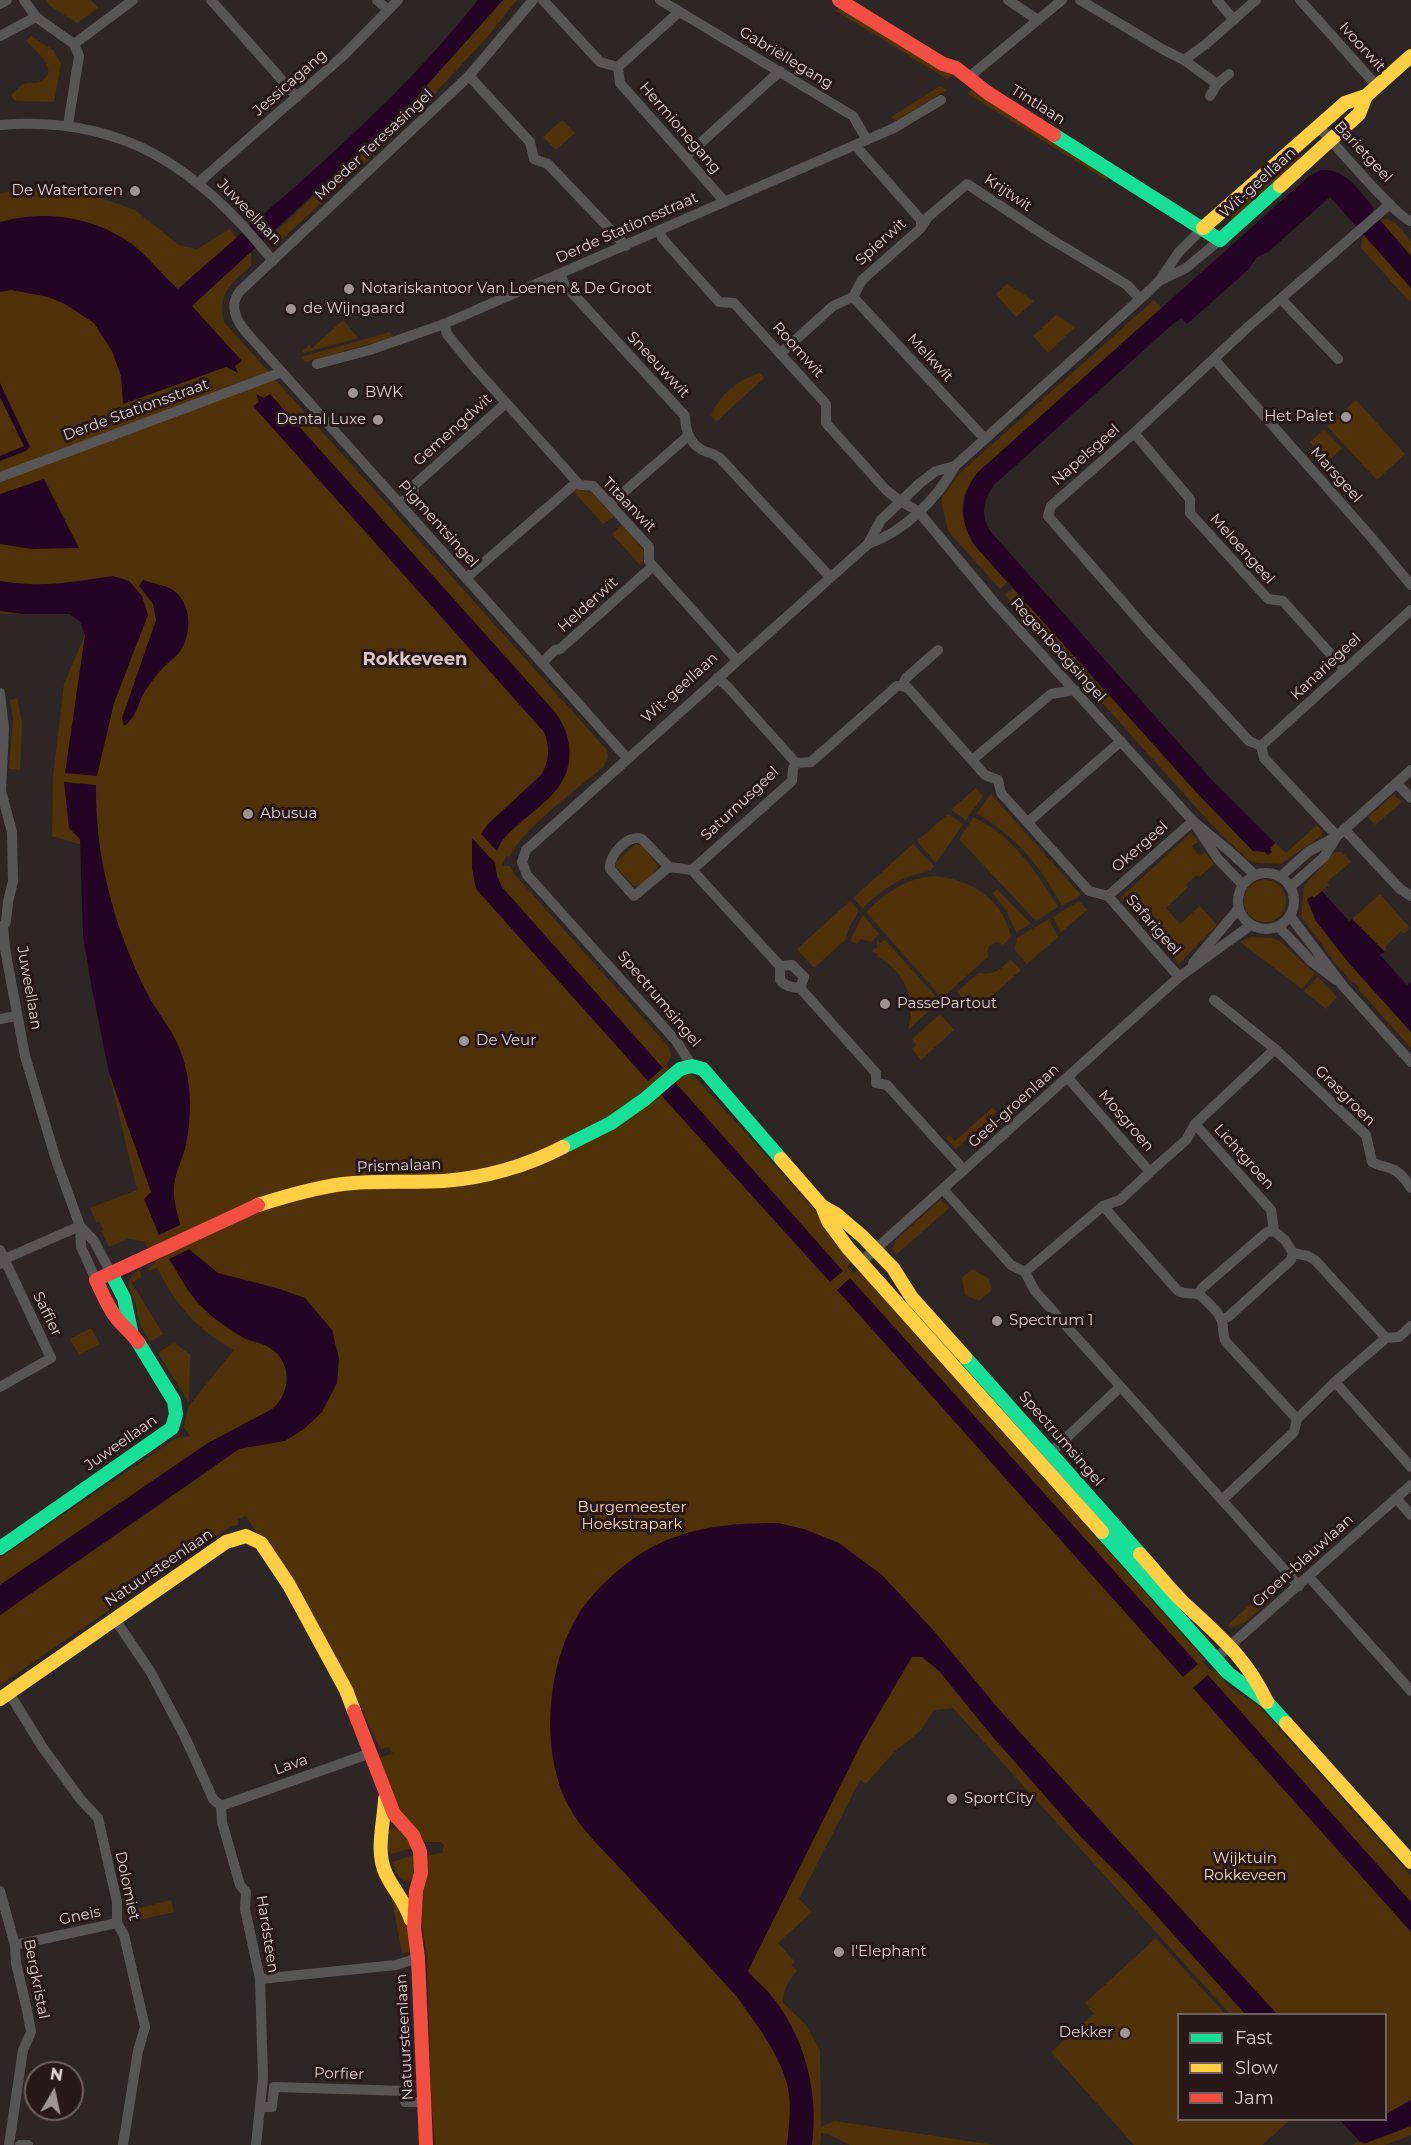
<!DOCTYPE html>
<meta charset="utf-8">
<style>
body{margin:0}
#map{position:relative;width:1411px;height:2145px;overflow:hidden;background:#2e2626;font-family:Montserrat,sans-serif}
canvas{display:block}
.legend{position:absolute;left:1177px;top:2013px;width:210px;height:108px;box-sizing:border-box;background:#281819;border:2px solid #706262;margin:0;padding:8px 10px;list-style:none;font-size:18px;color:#dcd0d0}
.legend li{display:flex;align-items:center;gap:12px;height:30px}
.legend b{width:30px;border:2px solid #706262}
.north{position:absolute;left:24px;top:2061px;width:60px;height:60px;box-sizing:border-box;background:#281819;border:2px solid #706262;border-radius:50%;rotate:9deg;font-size:16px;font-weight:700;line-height:24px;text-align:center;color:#dcd0d0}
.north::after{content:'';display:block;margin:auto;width:21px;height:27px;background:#9f9494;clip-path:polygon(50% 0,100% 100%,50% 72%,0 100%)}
</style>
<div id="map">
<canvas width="1411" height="2145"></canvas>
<ul class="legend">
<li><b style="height:8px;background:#16e098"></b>Fast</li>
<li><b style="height:8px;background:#ffcf43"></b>Slow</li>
<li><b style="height:8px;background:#f24e42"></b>Jam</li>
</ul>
<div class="north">N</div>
</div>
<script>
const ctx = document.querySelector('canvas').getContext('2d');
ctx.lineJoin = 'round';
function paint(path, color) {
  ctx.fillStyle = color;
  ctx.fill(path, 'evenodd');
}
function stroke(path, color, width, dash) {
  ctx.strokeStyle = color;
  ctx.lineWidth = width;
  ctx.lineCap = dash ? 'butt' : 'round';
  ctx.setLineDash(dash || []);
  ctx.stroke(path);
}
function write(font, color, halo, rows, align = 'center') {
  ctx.font = font + ' Montserrat,sans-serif';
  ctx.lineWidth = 6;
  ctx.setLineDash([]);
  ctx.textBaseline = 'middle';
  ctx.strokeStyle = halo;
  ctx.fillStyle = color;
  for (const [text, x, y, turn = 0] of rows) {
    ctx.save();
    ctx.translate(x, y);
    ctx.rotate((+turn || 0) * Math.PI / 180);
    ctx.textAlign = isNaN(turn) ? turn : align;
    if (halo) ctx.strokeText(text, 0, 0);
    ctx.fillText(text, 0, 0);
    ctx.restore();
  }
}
paint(new Path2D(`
 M46,0H91L98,8L77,23L50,6Z
 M503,0H517L488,36L401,130L281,240L268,239L404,111Z
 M838,8L953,74V75L947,79L836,11Z
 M31,36L53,50L61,63L54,102L18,101L14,100L11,95C16,91 20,85 26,83C31,82 35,84 40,82C62,71 35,50 26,41Z
 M940,86L947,90L897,120L891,117Z
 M971,89L1108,175L1106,180L968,94Z
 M562,120L575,133L556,150L543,137Z
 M1296,152L1303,160L1236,221L1225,215Z
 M23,187L87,193L135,210L179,245L197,249L229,229L251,254V266C231,283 217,294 224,322L606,749L608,757L603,767C581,786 519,832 511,856H506L502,866H510L515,875L669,1047L671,1056L666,1066L678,1078L681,1076L691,1074L695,1077L816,1211L833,1241L852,1262L847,1267L854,1274L858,1270L888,1303L1204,1659L1202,1661L1211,1671L1214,1669L1231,1688L1260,1707L1411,1876V2100L1386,2117V2014H1230L953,1708L934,1710L920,1731L894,1752L866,1784L860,1780L799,1899L812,1912L778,1943L795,1962L791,1965L797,1971C788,1981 783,1989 783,2003L806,2025L820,2050L821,2127L834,2121L995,2145H850L828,2134L821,2133L820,2145H435L431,2095L427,1957L420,1911L426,1856L442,1853L444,1845L441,1842H423L402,1817L380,1758L393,1753L389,1747L380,1749L350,1683L246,1516L238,1519V1525L231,1526L0,1685V1615L214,1467L199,1449L0,1585V1558L176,1438L190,1436L184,1427L188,1407L234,1350C196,1329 177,1306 157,1268L149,1271L147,1268L156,1263L144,1241L128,1239L109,1247L101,1231L103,1230L100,1222H96L90,1208L137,1190L109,1073L87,961L82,845L52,836L53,777L64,684L85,635L80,622L70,614H0V194Z
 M1384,219C1395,219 1403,232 1411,241V256L1381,222Z
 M1365,236L1411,288V299L1409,301L1361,248L1362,239Z
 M1007,284L1034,301L1016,317L996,294Z
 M1154,300L1161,308L984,467C937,511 977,548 1007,582L1000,589L948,531L941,499L960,473Z
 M1056,315L1075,327L1048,353L1033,336Z
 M343,320L358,338L304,353L302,351L309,345L312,348Z
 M390,332L394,337L306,362L301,357Z
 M760,373L764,378L716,422L711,416C720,394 737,380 760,373Z
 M1356,400L1405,454L1377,480L1327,426Z
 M1324,429L1342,448L1327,462L1310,442Z
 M577,489L580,491L591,492L614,517L603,524L574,492Z
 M622,525L644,551L643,562L640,565L612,534Z
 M1013,588L1094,679L1086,686L1005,595Z
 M1097,681L1197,793L1253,851L1270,849L1275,843L1286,853L1317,825L1322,831V835L1281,864L1258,863L1248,860L1210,823L1089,688Z
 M17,698L22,723L20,770L9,769L13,719L10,700Z
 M976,788L983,796L966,820L951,810Z
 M991,794L1081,895L1062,906C1040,865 1017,838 977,813Z
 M1394,794L1402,802L1375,825L1368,817Z
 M948,814L963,824L936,863L917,841Z
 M974,817C984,823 994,828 1002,835C1025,855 1042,881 1058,907L1036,921L959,839Z
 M1191,833L1198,842L1192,846L1199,856L1205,852L1214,864L1199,877L1196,875L1186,885L1188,887L1166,908L1180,924L1200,906L1217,925L1179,964L1162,944L1168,938L1149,917L1142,923L1120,898Z
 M636,844L642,846L658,866C654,875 643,886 634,886L615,866L616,862Z
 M913,844L934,866L930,871C902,876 883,888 863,908L853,898Z
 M1335,852H1342L1351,862L1327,882L1329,885L1314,898L1307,900L1316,921L1348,962L1411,1032V1048L1358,989L1359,987L1354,982L1353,983L1336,964L1301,916L1304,886Z
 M933,876C971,879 1003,899 1011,937L1003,945L997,942L990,945L987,951L988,957L942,998L866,912C886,893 904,879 933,876Z
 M1244 901a21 21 0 1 1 42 0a21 21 0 1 1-42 0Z
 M997,889L1031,924L1016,932L1007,912L993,893Z
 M1380,894L1410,928L1404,934L1401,931L1385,947L1387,949L1385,952L1352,919Z
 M850,901L859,911L850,926L845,940L814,968L797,949Z
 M1079,901L1087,910L1061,932L1053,917Z
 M863,915L879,934L871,942L861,939L857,944L850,941Z
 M1049,919L1058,937L1027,964L1015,950L1017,938Z
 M1251,937L1272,938L1280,941L1315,974L1302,989L1240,942Z
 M877,940L880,943L885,940L940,1001L908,1030C917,999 905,972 877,956L878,954L872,951L877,947Z
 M1010,959L1021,970L974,1012L957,992L978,973C992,975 1002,971 1010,959Z
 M1318,977L1337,997L1326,1009L1304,991Z
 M940,1014L954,1030L921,1060L912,1049L916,1045L912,1039Z
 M992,1108L997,1112L956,1149L946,1138L949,1135L955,1141Z
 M941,1199L949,1208L897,1254L892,1250L896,1240Z
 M972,1269L989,1279L992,1290L979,1301L965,1295L962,1278Z
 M139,1270L142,1277L132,1283L163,1334L150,1342L139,1322L136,1305L128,1284L132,1275Z
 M91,1328L100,1344L79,1355L70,1339Z
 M174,1343L190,1354L189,1403L158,1353Z
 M1267,1589L1274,1596L1244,1623L1231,1628L1228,1625L1259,1596L1263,1600L1267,1597L1263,1592Z
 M393,1828L405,1832L412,1848L390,1854L388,1847L389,1831Z
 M414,1855L413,1878L408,1882L398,1876L392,1862Z
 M379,1869L406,1919L411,1952L402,1953L392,1900L374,1870Z
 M171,1900L174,1912L134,1921L131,1910Z
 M1156,1938L1225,2014H1178V2120H1290L1262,2145H1134L1051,2052L1094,2014L1085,2003Z
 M1411,2126V2135L1385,2145H1351L1360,2142L1366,2143Z`), '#503209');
paint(new Path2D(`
 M478,0H503L404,111L192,306L242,361L235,366L238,373L226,367L123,404L121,376L112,351L94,323L65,304L48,297L11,290L0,292V222C44,209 95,217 132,244C149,257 162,275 178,289C282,197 391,110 478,0Z
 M1320,170C1345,167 1359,191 1374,208L1372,211L1411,256V288L1330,197L1268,252L1257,257L1249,269L1187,324L1181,318L1174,323L994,485C983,500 980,516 991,532L1210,778L1275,843L1270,849L1272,852L1268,855L1265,852L1253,851L1197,793L976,547C959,524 959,497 977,473L1308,177Z
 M0,383L30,447L26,451L0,461V456L24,446L0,397Z
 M256,394L264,398L270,394L555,712C572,735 576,765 557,789C547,802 532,812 520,823C510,832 501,839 497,851L481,834L488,824L541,775C550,760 550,747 544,732L253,406L259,402Z
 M44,479L79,548L32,549L0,544V494Z
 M113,576L129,581L142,596L148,615L114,703L97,776L65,773L85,635L80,622L70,614H22L0,611V581C43,588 71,582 113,576Z
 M143,580C152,583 165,585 173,590C193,604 192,636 179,653C174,659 167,663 162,669C157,674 152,681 148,687C138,699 138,717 124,726L122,718L156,620L153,604L139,586Z
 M64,782L96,785C95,859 115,930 148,995C159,1015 175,1033 182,1055C192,1084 192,1119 185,1149C181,1162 174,1176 174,1189C173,1200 178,1214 180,1225L159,1235L144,1199L151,1192L109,1073L91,984L83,935L80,839L69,828Z
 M472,838L495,863L497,876L502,887L663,1068L648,1081L476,889L472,868Z
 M1322,891L1349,921L1352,919L1385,952L1380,955L1407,985L1411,982V1032L1348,962L1316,921L1307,899L1312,896L1314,898Z
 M675,1082L843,1271L830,1282L660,1094Z
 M189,1249L218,1273L280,1289L305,1298L332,1330L339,1359L337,1383L322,1412L304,1429L285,1441L239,1449L0,1615V1585L208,1443L272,1409C289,1395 293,1368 275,1352C266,1342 252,1343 242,1337C229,1329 214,1319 204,1309C189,1296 180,1276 169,1259Z
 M850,1278L1198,1664L1183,1677L837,1290Z
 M778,1523L804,1529L839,1543L882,1575L935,1632L997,1707L1277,2014H1245L1127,1883L1081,1837L992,1736L939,1671L922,1657H912L862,1742L748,1971C754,1979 763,1986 770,1994C805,2036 819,2092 812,2145H787C789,2125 792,2104 787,2084C779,2053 756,2024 738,1998C702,1959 667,1919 631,1880C609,1855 580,1831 565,1799C541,1746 547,1665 578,1615C593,1590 628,1559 654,1546C694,1526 735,1523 778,1523Z
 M1208,1675L1411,1902V1932L1193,1688Z
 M1411,2100V2126L1366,2143L1360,2142L1340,2120H1386V2114Z`), '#240324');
stroke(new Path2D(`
 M24,0L36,17L74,44L79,56L68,125
 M211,0L297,97
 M377,0L388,10
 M533,0L469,76L240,291C229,305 235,319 246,332L627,758
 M543,0L600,62L618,67L620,83L725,202
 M660,0L853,116L867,140
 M1008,0L1038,20
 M1080,0L1164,50L1184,60L1205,45L1256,0
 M1217,0L1234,20
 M1300,0L1377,86
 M0,4L7,0
 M0,36L36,17
 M74,44L133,0
 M1184,60L1217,84
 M618,67L679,12
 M469,76L530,142L534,159L548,164L626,246
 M969,77L1062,0
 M1210,96L1217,84L1229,74
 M0,125C123,115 199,168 273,261
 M1319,127C1332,141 1398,219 1411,221
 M855,145L921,220V225
 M685,157L780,71
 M198,183L343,56L398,0
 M1390,204L1248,327L1134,433L1051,506L1048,516L1149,632L1249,741L1261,746L1264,758L1337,836L1411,770
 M660,231L662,238L719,302L734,303L826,404V423L886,490L900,501L918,511L993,601L1193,821L1108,896
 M560,274L565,285L685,416C685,431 691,447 707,452C714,454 715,454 720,458L830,577
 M1159,281L1186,268L1220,240
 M853,297L985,439
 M1281,299L1338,359
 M444,324L447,334L473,366L577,482L580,485L593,486L649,547V561L653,566L737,660
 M781,353L833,306L853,297L862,280L920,229L928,217L967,184L1049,238L1127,285L1140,299
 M1214,359L1371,537L1411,585
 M317,364L370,350L444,324L855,145L894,128L941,100
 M1134,433L1190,499V513L1268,599L1283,601L1345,670
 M0,477L282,372
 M400,504L414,491L411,488L506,403
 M610,504L688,436
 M868,544C904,532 937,499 955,466L1150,290L1159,281L1179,252L1203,228
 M466,578L577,482
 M542,663L555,650L560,649L653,566
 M902,686L908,688L985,775L998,780L1001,793L1089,891L1108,896L1179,977
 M0,693L4,728L1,791L12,832L13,881L8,902L6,922L3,926L5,949L25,1056L56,1160L80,1226L81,1247L96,1280
 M1261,746L1411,610
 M972,760L1051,694L1075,690
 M796,763L811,762L897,686H902L906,678L938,650
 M1396,783L1411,798
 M1028,822L1121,741
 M1344,829L1400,889L1411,896
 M669,867L634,896L610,869C608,855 629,833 642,839L669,867L692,870L780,966V980C786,987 792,987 800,988L876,1073V1083L887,1085L964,1170
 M692,870L792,781L793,769L796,763L727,686L717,678
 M1238 901a28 28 0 1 1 56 0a28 28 0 1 1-56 0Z
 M1280,877L1308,852L1337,836L1324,857L1290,887
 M1243,885L1218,859L1193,821L1228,850L1255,875
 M1290,916L1343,986L1411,1062
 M1278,926L1311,961L1336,980
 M1193,963L1239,908
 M780,966L792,965L804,977L800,988
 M1214,1000L1275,1049L1366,1135L1372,1162C1379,1166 1385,1166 1392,1169C1401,1172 1406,1181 1411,1188
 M0,1019L16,1016
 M692,1066L677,1042L527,875L522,862L526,850L868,544L881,520L920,483L936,471L955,466
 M1195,1124L1271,1210L1274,1231
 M1150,1172L1186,1140L1195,1124L1275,1049
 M943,1189L1011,1265L1025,1272L1035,1291L1299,1586
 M1103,1206L1178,1291L1184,1293L1199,1294C1206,1301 1220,1312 1222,1322C1224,1329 1222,1335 1226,1342L1297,1419
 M80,1226L94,1241L111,1273
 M1274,1231L1285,1240L1293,1253L1308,1256L1315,1260L1386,1338
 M0,1250L51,1358L0,1387
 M860,1263L1179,977L1251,925
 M0,1264L9,1257L80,1226
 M1025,1272L1103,1206L1120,1200L1150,1172L1068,1078
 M1199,1294L1202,1288L1267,1232L1274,1231
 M1222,1319L1228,1317L1291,1260L1293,1253
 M1335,1382L1411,1467
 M1046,1457L1120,1387
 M1396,1498L1411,1515
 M1222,1500L1294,1432L1297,1419L1335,1382L1386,1338L1399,1337L1411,1326
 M1309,1577L1411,1691
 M114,1618L150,1671L184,1735L213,1799L221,1806L222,1822L240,1885L246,1892L245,1909L260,1979L263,2078L256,2145
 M1215,1659L1411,1485
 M9,1693L43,1748L81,1800L98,1818L117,1902V1923L124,1935L145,2027L138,2051L123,2145
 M221,1806L371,1753
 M0,1891L15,1945L16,1963L27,2010L31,2032L23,2050L9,2145
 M15,1945L117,1923
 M260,1979L396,1965L418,1958
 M260,2107H272L274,2087L406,2091L405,2102H424
 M20,2145H28`), '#585556', 10);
stroke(new Path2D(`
 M1054,135L1220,240L1280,186
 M563,1147L611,1123L645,1099L680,1069L692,1066L703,1069L781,1159
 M111,1273L124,1298L131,1331
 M965,1357L1140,1554
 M1102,1532L1228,1673L1267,1702L1286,1723
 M0,1548L172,1428L176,1414L174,1401L138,1342`), '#16e098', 14);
stroke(new Path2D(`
 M1280,186L1359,114L1366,96
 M1203,228L1345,103L1366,96L1411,56
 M781,1159L822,1206L836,1214L862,1236L893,1268L912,1298L965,1357
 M258,1205C286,1196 313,1188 343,1184C376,1180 411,1183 444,1181C484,1178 527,1166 563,1147
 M822,1206L828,1221L848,1248L1102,1532
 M1140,1554C1155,1570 1168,1588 1184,1603C1218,1635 1247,1658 1267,1702
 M0,1699L226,1542L246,1536L261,1543L289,1585L346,1690L354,1711
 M1286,1723L1411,1862
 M385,1799C384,1823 375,1851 386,1874C394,1891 405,1901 411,1920`), '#ffcf43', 14);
stroke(new Path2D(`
 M839,0L943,64L956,68L988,93L1054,135
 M138,1342C131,1332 122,1326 115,1316C107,1305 102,1292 96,1280L258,1205
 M354,1711L394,1814L413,1835L420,1851L421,1873L416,1891L414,1928L418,1958L426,2145`), '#f24e42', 14);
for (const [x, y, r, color] of [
 [135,191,6,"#9f9494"],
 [349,289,6,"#9f9494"],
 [291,309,6,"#9f9494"],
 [353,393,6,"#9f9494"],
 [1346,417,6,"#9f9494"],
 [378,420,6,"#9f9494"],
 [248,814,6,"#9f9494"],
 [885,1004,6,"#9f9494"],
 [464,1041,6,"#9f9494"],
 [997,1321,6,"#9f9494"],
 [952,1799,6,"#9f9494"],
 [839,1952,6,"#9f9494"],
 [1125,2033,6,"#9f9494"]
]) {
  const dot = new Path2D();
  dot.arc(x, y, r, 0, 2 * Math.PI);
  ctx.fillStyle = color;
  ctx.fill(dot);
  stroke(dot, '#281819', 2);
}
write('15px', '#dcd0d0', '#281819', [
 ["Ivoorwit",1362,47,48],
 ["Gabriëllegang",786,58,31],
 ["Jessicagang",290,83,-41],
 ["Tintlaan",1038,105,32],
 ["Hermionegang",680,128,49],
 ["Moeder Teresasingel",374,145,-43],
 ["Barietgeel",1363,152,47],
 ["Wit-geellaan",1258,183,-42],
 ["Krijtwit",1008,193,34],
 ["Juweellaan",249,212,46],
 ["Derde Stationsstraat",627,228,-24],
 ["Spierwit",881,242,-42],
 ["Roomwit",798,350,48],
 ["Melkwit",930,358,47],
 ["Sneeuwwit",658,365,47],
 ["Derde Stationsstraat",136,410,-20],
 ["Gemengdwit",453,430,-42],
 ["Napelsgeel",1086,455,-41],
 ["Marsgeel",1336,475,48],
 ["Titaanwit",629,505,46],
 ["Pigmentsingel",438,524,48],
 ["Meloengeel",1242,549,48],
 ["Helderwit",588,605,-42],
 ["Regenboogsingel",1058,650,48],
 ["Kanariegeel",1326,667,-43],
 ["Wit-geellaan",680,688,-42],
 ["Saturnusgeel",740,804,-43],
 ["Okergeel",1140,847,-41],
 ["Safarigeel",1153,925,49],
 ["Juweellaan",29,988,80],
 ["Spectrumsingel",659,999,50],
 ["Grasgroen",1345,1096,45],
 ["Geel-groenlaan",1014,1106,-42],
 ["Mosgroen",1126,1121,49],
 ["Lichtgroen",1244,1157,48],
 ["Prismalaan",399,1166,-2],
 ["Saffier",47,1314,64],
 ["Spectrumsingel",1061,1439,49],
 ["Juweellaan",121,1443,-35],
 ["Groen-blauwlaan",1303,1561,-42],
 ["Natuursteenlaan",159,1568,-34],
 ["Lava",291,1765,-19],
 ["Dolomiet",127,1886,78],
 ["Gneis",80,1916,-12],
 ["Hardsteen",267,1934,81],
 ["Bergkristal",36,1979,79],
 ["Natuursteenlaan",405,2037,-93],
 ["Porfier",339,2074,2]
]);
write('15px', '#dcd0d0', '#281819', [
 ["De Watertoren",123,191,"right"],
 ["Notariskantoor Van Loenen & De Groot",361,289],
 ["de Wijngaard",303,309],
 ["BWK",365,393],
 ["Het Palet",1334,417,"right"],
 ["Dental Luxe",366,420,"right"],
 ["Abusua",260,814],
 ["PassePartout",897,1004],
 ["De Veur",476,1041],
 ["Spectrum 1",1009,1321],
 ["SportCity",964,1799],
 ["l'Elephant",851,1952],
 ["Dekker",1113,2033,"right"]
], 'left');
write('15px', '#f8d9b8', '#281819', [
 ["Burgemeester",632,1508],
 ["Hoekstrapark",632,1525],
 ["Wijktuin",1245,1859],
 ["Rokkeveen",1245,1876]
]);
write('bold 18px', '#dcc6c5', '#281819', [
 ["Rokkeveen",415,660]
]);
</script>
